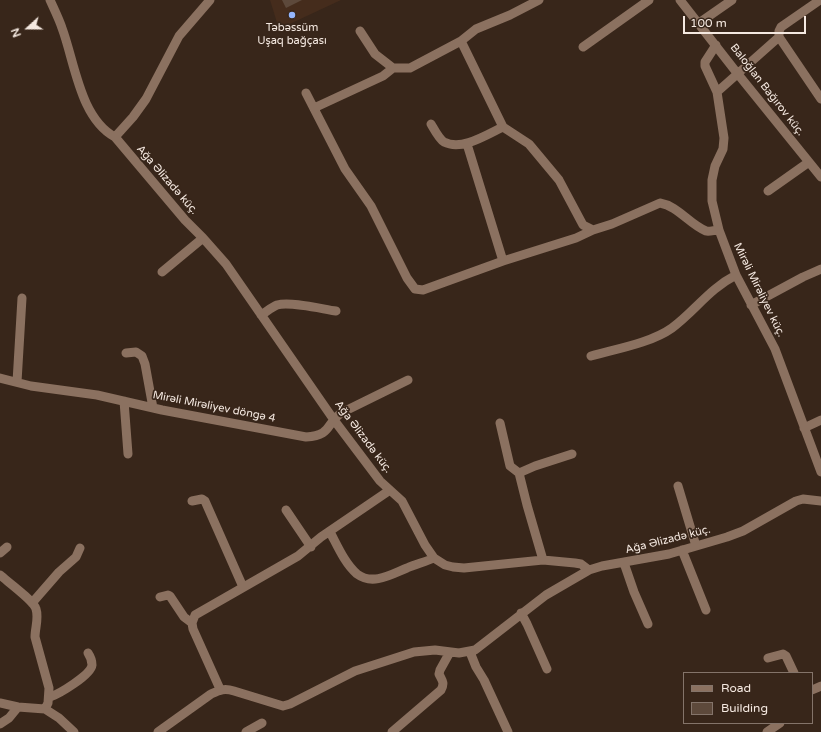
<!DOCTYPE html>
<meta charset="utf-8">
<style>
body{margin:0}
#map{position:relative;width:821px;height:732px;overflow:hidden;background:#38261a;font-family:"Varela Round",sans-serif}
canvas{display:block}
.legend{position:absolute;left:683px;top:672px;width:130px;height:52px;box-sizing:border-box;background:#38261a;border:1px solid #84746a;margin:0;padding:5px 7px;list-style:none;font-size:12px;color:#f5e9e1}
.legend li{display:flex;align-items:center;gap:8px;height:20px}
.legend b{width:20px;border:1px solid #84746a}
.north{position:absolute;left:8px;top:8px;width:40px;height:40px;-webkit-text-stroke:3px #38261a;paint-order:stroke;rotate:249deg;font-size:11px;font-weight:700;line-height:16px;text-align:center;color:#f5e9e1}
.north::after{content:'';display:block;margin:auto;width:14px;height:18px;background:#f5e9e1;clip-path:polygon(50% 0,100% 100%,50% 72%,0 100%)}
.scale{position:absolute;left:683px;top:16px;width:123px;height:18px;box-sizing:border-box;border:2px solid #f5e9e1;border-top:0;padding-left:5px;font-size:12px;line-height:14px;white-space:nowrap;color:#f5e9e1;-webkit-text-stroke:3px #38261a;paint-order:stroke}
</style>
<div id="map">
<canvas width="821" height="732"></canvas>
<ul class="legend">
<li><b style="height:5px;background:#8b7160"></b>Road</li>
<li><b style="height:11px;background:#5d493b"></b>Building</li>
</ul>
<div class="north">N</div>
<div class="scale">100 m</div>
</div>
<script>
const ctx = document.querySelector('canvas').getContext('2d');
ctx.lineJoin = 'round';
function paint(path, color) {
  ctx.fillStyle = color;
  ctx.fill(path, 'evenodd');
}
function stroke(path, color, width, dash) {
  ctx.strokeStyle = color;
  ctx.lineWidth = width;
  ctx.lineCap = dash ? 'butt' : 'round';
  ctx.setLineDash(dash || []);
  ctx.stroke(path);
}
function write(font, color, halo, rows, align = 'center') {
  ctx.font = font + ' "Varela Round",sans-serif';
  ctx.lineWidth = 3.5;
  ctx.setLineDash([]);
  ctx.textBaseline = 'middle';
  ctx.strokeStyle = halo;
  ctx.fillStyle = color;
  for (const [text, x, y, turn = 0] of rows) {
    ctx.save();
    ctx.translate(x, y);
    ctx.rotate((+turn || 0) * Math.PI / 180);
    ctx.textAlign = isNaN(turn) ? turn : align;
    if (halo) ctx.strokeText(text, 0, 0);
    ctx.fillText(text, 0, 0);
    ctx.restore();
  }
}
paint(new Path2D(`
 M270,0H341L279,29Z`), '#452c1c');
paint(new Path2D(`
 M282,0H302L286,8Z`), '#5d493b');
stroke(new Path2D(`
 M50,0C54,9 59,19 62,28C75,63 80,118 115,137L185,220L203,238L226,264L334,420L380,481L402,501L425,545L434,558L445,565L453,567L464,568L543,560L575,563L581,564L589,570L602,566L669,554L727,537L743,531L796,501L803,499L821,501
 M680,0L737,73L821,177
 M820,0L781,27L779,31V37L717,92L724,138L723,149L715,166L712,180V201L719,230L736,275L775,349L821,472
 M699,23L732,0
 M360,31L375,54L393,68
 M779,37L821,99
 M461,41L503,127L529,144L559,180L583,225L593,230L612,224L660,203C678,206 689,224 706,231C709,232 715,230 719,230
 M716,45L705,62V66L717,92
 M583,47L649,0
 M306,93L345,169L371,206L407,278L415,289L423,290L503,261L576,238L593,230
 M314,108L383,76L393,68H410L461,41L476,29L510,15L539,0
 M431,124C434,129 439,139 444,142C462,151 486,135 503,127
 M115,137L133,117L146,99L179,36L210,0
 M467,144L503,261
 M768,191L809,162
 M162,272L203,238
 M751,305L803,277L821,269
 M261,315C266,312 272,307 277,305C290,301 322,309 336,311
 M126,353L136,352L142,356L145,364L153,408
 M591,356C616,349 651,343 672,328C695,311 709,289 736,275
 M0,378L31,386L97,395L162,410L306,437C332,435 325,425 341,413L408,380
 M17,382L22,298
 M124,401L128,454
 M500,423L510,466L519,473L527,505L543,560
 M804,428L821,420
 M519,473L535,466L572,454
 M678,486L696,546
 M192,501L202,499L205,501L243,587
 M286,510L311,547
 M330,532C337,545 345,564 357,574C373,586 392,574 407,568C416,564 425,562 434,558
 M682,550L706,610
 M0,553L7,547
 M624,563L634,592L648,624
 M0,575C8,582 34,601 36,609C39,618 35,628 35,637L49,688L48,703L45,709
 M160,597L168,595L170,596L184,617L192,623
 M32,603L59,572L76,557L80,548
 M521,613L527,624L547,669
 M470,652L476,667L484,680L508,732
 M768,658L783,654L786,656L794,673
 M220,689L193,629L192,623L195,615L298,556L321,537L390,490
 M812,690L821,686
 M50,697C59,694 91,675 92,665C92,660 90,656 88,653
 M0,703L18,707L45,709L59,718L74,732
 M0,724L9,718L18,707
 M158,732L211,694C220,690 224,688 234,691L283,706L290,704L355,671L414,652L435,650L459,653L475,650L546,595L589,570
 M246,732L262,723
 M392,732L441,690C445,683 442,680 439,674L440,670L450,652
 M767,732L780,723`), '#8b7160', 9);
for (const [x, y, r, color] of [
 [292,15,4,"#95b6fd"]
]) {
  const dot = new Path2D();
  dot.arc(x, y, r, 0, 2 * Math.PI);
  ctx.fillStyle = color;
  ctx.fill(dot);
  stroke(dot, '#38261a', 1.5);
}
write('11px', '#f5e9e1', '#38261a', [
 ["Təbəssüm",292,28],
 ["Uşaq bağçası",292,41]
]);
write('11px', '#f5e9e1', '#38261a', [
 ["Baloğlan Bağırov küç.",767,90,52],
 ["Ağa Əlizadə küç.",167,180,49],
 ["Mirəli Mirəliyev küç.",759,290,64],
 ["Mirəli Mirəliyev döngə 4",214,407,11],
 ["Ağa Əlizadə küç.",363,437,53],
 ["Ağa Əlizadə küç.",668,540,-14]
]);
</script>
